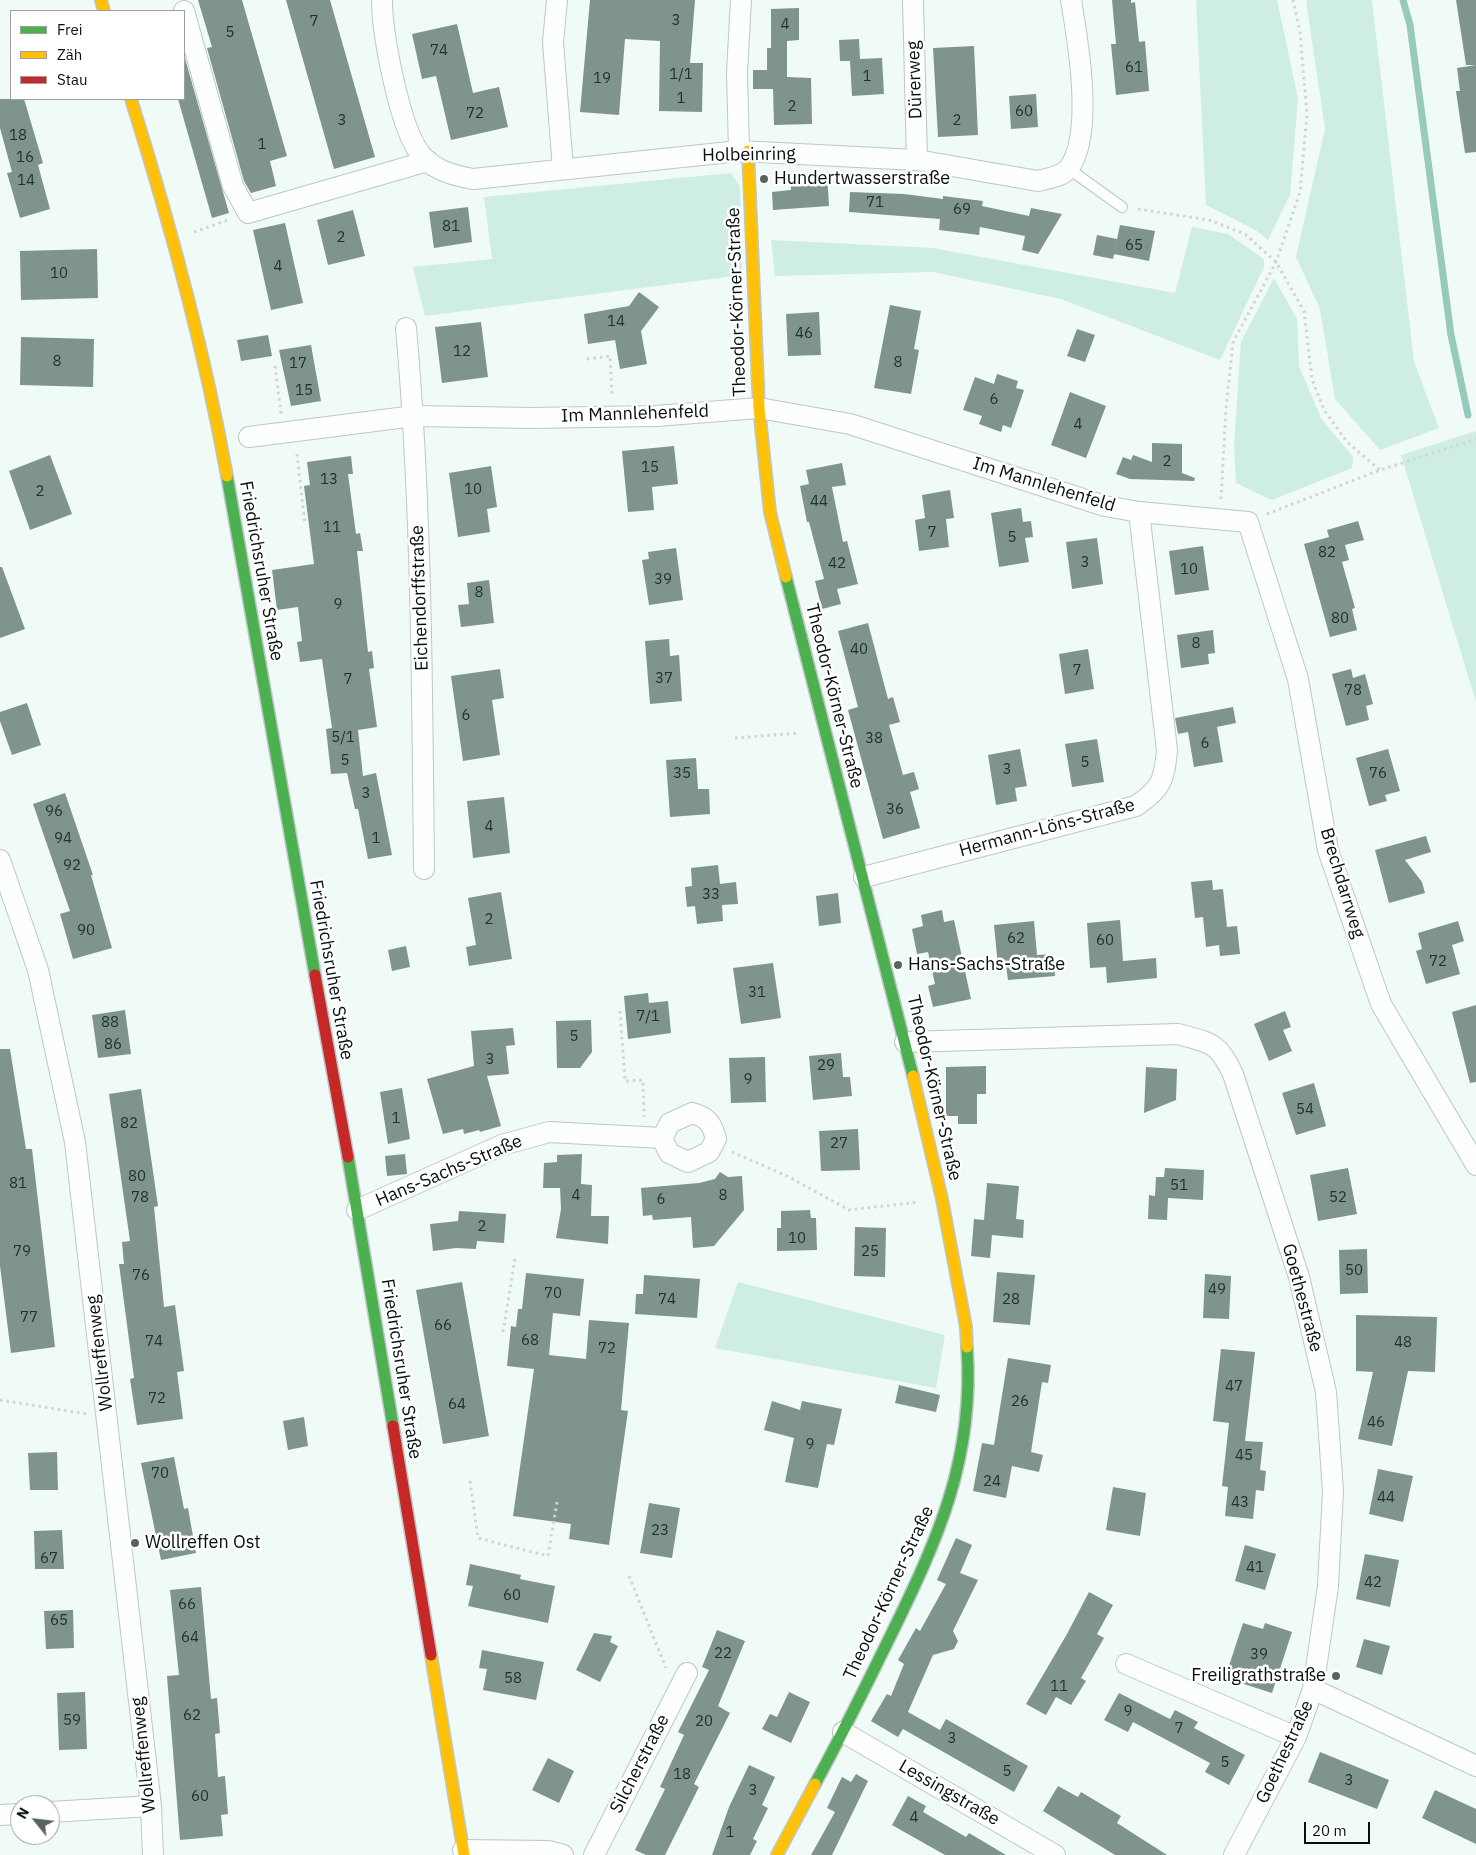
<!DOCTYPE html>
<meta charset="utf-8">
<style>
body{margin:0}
#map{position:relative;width:1476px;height:1855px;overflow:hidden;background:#f0faf7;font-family:"IBM Plex Sans",sans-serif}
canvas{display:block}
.legend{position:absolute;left:10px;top:10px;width:175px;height:90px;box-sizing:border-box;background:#fff;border:1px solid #9b9f9f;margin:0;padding:6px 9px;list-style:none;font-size:15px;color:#06100e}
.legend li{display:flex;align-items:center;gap:10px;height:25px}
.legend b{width:25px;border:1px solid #9b9f9f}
.north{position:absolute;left:10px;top:1795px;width:50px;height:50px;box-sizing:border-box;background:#fff;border:1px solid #9b9f9f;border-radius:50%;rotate:299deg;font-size:14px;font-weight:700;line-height:20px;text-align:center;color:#06100e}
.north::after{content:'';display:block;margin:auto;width:18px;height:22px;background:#586260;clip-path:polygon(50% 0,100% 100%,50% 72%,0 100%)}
.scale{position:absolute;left:1304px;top:1822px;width:66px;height:22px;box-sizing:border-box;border:2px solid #06100e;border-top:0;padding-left:6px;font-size:15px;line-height:18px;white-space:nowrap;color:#06100e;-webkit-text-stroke:4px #fff;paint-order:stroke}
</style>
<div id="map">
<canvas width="1476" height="1855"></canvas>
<ul class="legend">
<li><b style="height:6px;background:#4caf50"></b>Frei</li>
<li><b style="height:6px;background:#ffc107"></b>Zäh</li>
<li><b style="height:6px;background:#c62828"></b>Stau</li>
</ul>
<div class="north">N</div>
<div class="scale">20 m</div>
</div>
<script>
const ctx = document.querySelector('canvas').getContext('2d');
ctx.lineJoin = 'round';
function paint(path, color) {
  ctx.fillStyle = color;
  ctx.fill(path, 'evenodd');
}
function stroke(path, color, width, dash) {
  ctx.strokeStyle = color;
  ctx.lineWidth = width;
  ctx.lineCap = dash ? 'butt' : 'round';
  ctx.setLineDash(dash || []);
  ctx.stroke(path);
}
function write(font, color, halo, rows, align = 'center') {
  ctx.font = font + ' "IBM Plex Sans",sans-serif';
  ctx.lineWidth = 5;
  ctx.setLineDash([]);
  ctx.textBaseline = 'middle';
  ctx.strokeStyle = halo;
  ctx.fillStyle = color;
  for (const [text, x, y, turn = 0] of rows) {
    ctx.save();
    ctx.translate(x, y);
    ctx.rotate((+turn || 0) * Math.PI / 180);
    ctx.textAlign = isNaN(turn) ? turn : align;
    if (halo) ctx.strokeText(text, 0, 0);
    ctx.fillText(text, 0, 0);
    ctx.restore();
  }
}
paint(new Path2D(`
 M1196,0H1277L1298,98L1290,195L1268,240L1257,231L1206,205Z
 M1306,0H1372L1414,362L1439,428L1380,450L1335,399L1320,309L1296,257L1325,129Z
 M731,173L740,187L742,275L425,316L413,267L492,259L484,197Z
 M1192,227L1228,234L1264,259V267L1220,360L1061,299L933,272L775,276L771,240L933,248L1175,293Z
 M1274,278L1297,319L1299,366L1321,418L1353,457L1352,468L1272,500L1236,483L1234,445L1241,342Z
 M1476,431V702L1401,455Z
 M738,1282L945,1335L936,1388L715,1348Z`), '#ceede5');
stroke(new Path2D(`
 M1403,0L1410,25L1451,335L1468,415`), '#96cabd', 7);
paint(new Path2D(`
 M198,0H242L287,156L270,161L276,186L251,193L244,181L207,48L212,47Z
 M286,0H330L375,157L334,169Z
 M590,0H695L690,63H703L702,112L659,111L660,41L625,39L619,115L580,112Z
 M1112,0H1131V3L1135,2L1139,42L1145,41L1149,91L1116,95L1111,44H1116Z
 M1456,0H1476V65H1466Z
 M799,8V40L787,41V77L811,78L812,124L774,125L773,89H753V70H767V48H771V9Z
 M457,24L473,93L499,87L508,127L451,140L436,76L422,79L412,34Z
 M859,39L860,59L882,58L884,94L852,96L850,61H840L839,40Z
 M974,46L978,135L938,137L933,48Z
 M184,55L229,213L212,218L178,99H184Z
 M1476,65V152L1465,153L1456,91H1460L1457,68Z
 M1036,94L1038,127L1011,129L1009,96Z
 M0,99H24L43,163L38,165L50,209L20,218L7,173L12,172L0,128Z
 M827,173L829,206L773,210L772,192L791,190L790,176Z
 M850,192L904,194L943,199V196L983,201L982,206L1029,216L1031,208L1062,214L1038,254L1022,250L1025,236L980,227L979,235L939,230L940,219L849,212Z
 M468,207L472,242L434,248L429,212Z
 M353,210L365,256L328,265L317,220Z
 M285,223L303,303L271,310L253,230Z
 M1120,225L1155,231L1149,261L1114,254Z
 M1097,235L1117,239L1113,259L1093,255Z
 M97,249L98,298L21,300L20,251Z
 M639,292L659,307L641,331L647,364L620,369L615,340L588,344L584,314L629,306Z
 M890,305L921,311L914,349L919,350L911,394L874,388Z
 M819,312L821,355L788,356L786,314Z
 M481,322L488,377L442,383L435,327Z
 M1077,329L1095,335L1085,362L1067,356Z
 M268,335L272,356L241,361L237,340Z
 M21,337L94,339L93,387L20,385Z
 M311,345L321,401L291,406L279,350Z
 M997,374L1018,381L1016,388L1024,390L1011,428L1003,425L1001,432L979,424L982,416L963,410L975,377L994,384Z
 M1070,392L1106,406L1086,458L1051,445Z
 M1152,443L1182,444V473L1195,478L1194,481L1130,479L1116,474L1123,457L1131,460L1133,455L1152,462Z
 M674,446L678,484L652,487L654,510L628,512L622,451Z
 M50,455L72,514L30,530L9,471Z
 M351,456L353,474H348L356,534L360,533L363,551H357L368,652L372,651L374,668L369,669L377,727L358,730L363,776L376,773L392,855L368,859L358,809H355L347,773L331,774L326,729L332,728L322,659L300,662L297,642L302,641L298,607L277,610L272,570L314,564L304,486L310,485L307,462Z
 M842,463L846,485L832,487L843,542L847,541L858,584L837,589L841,604L822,609L815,581L824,579L809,522H807L800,486L809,484L806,470Z
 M491,466L497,507L487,509L490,532L458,537L449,473Z
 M950,490L954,518L946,519L949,547L919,551L915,520L925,518L922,495Z
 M1021,508L1023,522L1031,521L1033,537L1025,538L1029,562L999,567L991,513Z
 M1358,521L1364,540L1345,545L1349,560L1342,562L1355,608L1352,609L1357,630L1330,637L1304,544L1329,537L1327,530Z
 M1097,538L1103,584L1072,589L1066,542Z
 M1203,546L1209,590L1175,595L1169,551Z
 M676,548L683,600L649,605L642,560L649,559L648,552Z
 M0,567H2L25,629L0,638Z
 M489,580L494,623L461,627L458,605L469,604L467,583Z
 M868,623L888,699L893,697L900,722L889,725L903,775L914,772L919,789L910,792L920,828L883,839L848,710L858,707L838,631Z
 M1213,630L1215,653L1208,654L1209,664L1181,668L1177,635Z
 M669,639L670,656L679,655L682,701L650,704L645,641Z
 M1088,649L1094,689L1065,694L1059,654Z
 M500,669L504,698L492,700L500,755L463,761L451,676Z
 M1351,669L1353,678L1365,674L1373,704L1366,706L1369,720L1346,726L1332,674Z
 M27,703L41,745L12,755L0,721V712Z
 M1233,707L1236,723L1217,727L1223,762L1194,767L1188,732L1178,734L1175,718Z
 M1097,739L1104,782L1072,787L1065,744Z
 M1020,749L1027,786L1015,788L1017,801L996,805L988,755Z
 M1388,749L1400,791L1385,795L1387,801L1369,806L1356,758Z
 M696,758L698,789H709L710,814L670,817L666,760Z
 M65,793L93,875H91L112,948L73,959L60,914L70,911L33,804Z
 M504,797L510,853L473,858L467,801Z
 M1426,836L1431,852L1405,860L1422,882L1425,893L1389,903L1375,850Z
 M718,865L720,884L736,882L738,904L722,905L723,921L697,924L695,906L687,907L685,887L692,886L691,868Z
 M1212,880L1213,890L1223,889L1227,927L1237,926L1240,954L1220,956L1219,945L1206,947L1203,917L1195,918L1191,882Z
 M501,892L512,959L469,966L466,947L476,945L468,898Z
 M838,893L841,923L819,926L816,896Z
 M942,910L944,922L954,920L971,999L933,1007L928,986L935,984L928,952L917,954L912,929L923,926L921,915Z
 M1120,920L1123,961L1156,958L1157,978L1107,983L1106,967L1090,968L1087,923Z
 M1034,921L1037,955L1053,954L1055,976L1008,980L1006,965L998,966L994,925Z
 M1458,921L1464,941L1452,945L1460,974L1426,984L1416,951L1422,949L1418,933Z
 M406,946L410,967L392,971L388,950Z
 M773,963L781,1018L741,1024L733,968Z
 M648,993L649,1003L668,1001L671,1033L628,1039L624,996Z
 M1476,1005V1082L1470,1083L1452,1012Z
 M125,1010L131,1054L98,1058L92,1015Z
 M1285,1011L1291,1027L1283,1030L1292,1051L1269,1061L1254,1024Z
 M591,1020L592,1052L580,1068H557L556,1021Z
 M513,1028L515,1045L506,1046L509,1074L487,1076L501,1126L480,1132L479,1130L464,1134L463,1129L443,1134L427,1079L474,1066L471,1031Z
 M0,1049H10L26,1149H32L55,1347L11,1353L0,1266Z
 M841,1053L843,1077H850L852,1096L813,1100L809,1056Z
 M765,1057L766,1102L731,1103L729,1058Z
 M986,1066V1094H977V1124H958V1116H946V1067Z
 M1146,1067L1177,1069L1176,1100L1144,1113Z
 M1314,1083L1326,1126L1296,1135L1282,1093Z
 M402,1088L410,1139L388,1144L380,1092Z
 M141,1089L158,1206L154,1207L164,1307L175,1305L184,1371L177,1372L183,1419L137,1425L130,1379L134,1378L119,1264H124L122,1242L130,1241L109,1094Z
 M858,1129L860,1170L821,1171L819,1131Z
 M405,1154L407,1174L387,1176L385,1156Z
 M582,1154L581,1184L592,1185L591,1216H609L608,1244L556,1238L561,1209L560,1188H543L544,1163L557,1162V1155Z
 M1165,1168L1204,1170L1203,1200L1168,1198L1167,1220L1148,1219L1149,1195L1155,1196L1156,1177H1164Z
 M1348,1168L1357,1214L1318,1221L1310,1175Z
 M720,1172L728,1177L742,1176L744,1210L714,1246L693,1248L691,1217L653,1220L652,1215L643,1216L641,1188L699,1183L715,1179Z
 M987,1183L1019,1186L1016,1219L1024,1220L1023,1238L992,1235L990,1258L971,1256L974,1219L984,1220Z
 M810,1210L811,1218H816L817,1250L777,1251V1228H781V1211Z
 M459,1211L506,1214L504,1243L477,1241L476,1249L456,1248L433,1251L430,1224L458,1221Z
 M855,1227L886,1228L885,1277L854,1276Z
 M1367,1249L1368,1293L1340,1294L1339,1250Z
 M997,1272L1035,1275L1030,1325L993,1322Z
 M526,1273L584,1279L580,1316L553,1313L549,1355L586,1359L589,1320L629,1323L621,1410L628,1411L609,1545L569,1539L571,1524L513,1516L534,1369L507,1366L511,1326L516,1327L518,1309H522Z
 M1205,1274L1231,1276L1229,1319L1203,1318Z
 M644,1275L700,1279L697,1318L635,1314L636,1294H643Z
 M462,1282L489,1436L443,1444L416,1290Z
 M1356,1315L1437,1317L1435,1372L1408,1371L1392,1446L1358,1439L1373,1372L1356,1371Z
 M1221,1349L1255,1352L1245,1441L1263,1442L1260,1470L1266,1471L1264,1491L1256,1490L1253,1519L1225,1516L1228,1487L1222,1486L1229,1423L1213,1421Z
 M1008,1358L1051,1365L1048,1383L1042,1382L1031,1452L1043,1455L1039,1472L1012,1466L1006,1498L973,1491L982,1443L994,1445Z
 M899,1385L940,1395L936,1412L895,1403Z
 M772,1401L800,1410L802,1401L842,1409L834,1445L827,1444L818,1488L785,1482L794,1438L764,1430Z
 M304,1417L308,1446L288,1450L283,1421Z
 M57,1452L58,1490H30L28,1453Z
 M174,1457L184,1509L188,1508L196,1553L161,1560L141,1463Z
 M1378,1469L1413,1476L1403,1522L1369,1514Z
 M1113,1487L1146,1493L1140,1536L1106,1530Z
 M649,1503L680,1508L672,1558L640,1553Z
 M62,1530L64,1569H35L34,1531Z
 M956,1538L972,1545L960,1573L978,1580L953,1631L958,1641L954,1649L933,1655L908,1712L940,1730L946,1719L1028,1766L1014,1792L903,1729L898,1737L871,1721L887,1694L891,1696L904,1664L898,1660L916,1628L920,1631L946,1584L937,1580Z
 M1245,1545L1276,1554L1265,1590L1235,1581Z
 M1365,1554L1399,1560L1390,1607L1356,1599Z
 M470,1564L521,1575L520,1579L555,1586L548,1623L468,1606L473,1586L466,1585Z
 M201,1587L211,1699L217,1698L220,1733L215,1734L218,1777L225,1776L228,1814L221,1815L223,1836L180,1840L167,1676L179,1675L170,1590Z
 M1089,1592L1113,1605L1097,1634L1104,1638L1081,1678L1086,1681L1071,1705L1056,1697L1046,1715L1026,1704L1067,1634Z
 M73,1610L74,1648L46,1649L44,1611Z
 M1243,1623L1263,1629L1265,1623L1292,1632L1272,1693L1225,1678Z
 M717,1630L745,1641L718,1706L730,1713L694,1784L699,1787L665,1855H646L635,1850L665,1789L660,1787L684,1735L678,1732L709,1670L702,1667Z
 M594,1633L612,1636L610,1642L618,1646L600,1682L576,1670Z
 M1364,1639L1390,1646L1382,1675L1356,1667Z
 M482,1650L544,1662L536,1700L483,1690L487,1669L479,1668Z
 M85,1692L87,1749L59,1750L57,1693Z
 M789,1692L810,1702L791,1743L762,1729L770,1714L777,1717Z
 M1119,1693L1170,1719L1175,1710L1198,1722L1194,1728L1245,1755L1229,1785L1205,1772L1210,1763L1133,1722L1128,1732L1104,1720Z
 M1320,1752L1389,1780L1377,1809L1308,1782Z
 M548,1758L574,1771L559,1803L532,1790Z
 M749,1765L775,1777L762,1805L768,1808L753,1839L757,1841L750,1855H712L729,1807Z
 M856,1774L868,1781L832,1855H811L835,1812L827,1808L842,1777L851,1782Z
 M1058,1786L1078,1797L1081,1792L1121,1816L1117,1823L1167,1855H1115L1043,1811Z
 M1435,1790L1476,1809V1844L1422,1818Z
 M908,1796L926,1806L923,1812L966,1837L969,1833L1006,1855H945L892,1825Z`), '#7f948f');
const lane = new Path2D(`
 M1069,169L1122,207`);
const street = new Path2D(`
 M382,0C382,34 399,121 417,149C429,169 451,175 473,179L739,151L917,160L1038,181C1049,178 1062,177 1069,168C1094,134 1078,41 1071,0
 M557,0L553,42L563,169
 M913,0L917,160
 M184,11L233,186L248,213L428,161
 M739,151L737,72L741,0
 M406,328C422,508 422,689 424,869
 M249,437L414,416L531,418L656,416L759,408L850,424L1105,506L1139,512L1248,522L1298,679L1328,850L1381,1004L1476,1165
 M0,860L38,970L75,1142L151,1806L153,1855
 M864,877L1136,806C1162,788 1164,781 1167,750L1139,512
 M905,1042L1178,1034C1211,1043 1218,1042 1233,1074L1299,1277L1326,1392L1333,1491L1328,1586L1313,1689L1296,1737L1234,1855
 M357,1210L502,1145L549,1132L662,1138L669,1153L688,1162L709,1152L716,1139C712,1123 707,1117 692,1113L670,1123L662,1138
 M1126,1664L1296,1737
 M1313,1689L1476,1766
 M843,1732L1055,1855
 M50,1812L151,1806
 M0,1815L20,1814
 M463,1850L548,1851L563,1855
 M594,1855L687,1673`);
const fast = new Path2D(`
 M227,476L315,975
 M786,577C828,743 872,909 913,1076
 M348,1157L393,1426
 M815,1784C841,1737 865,1688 889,1639C937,1541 975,1460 967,1347`);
const slow = new Path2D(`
 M101,0L104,11
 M131,99C170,223 204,348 227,476
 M748,151L759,408L770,512L786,577
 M913,1076L942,1199L966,1327L967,1347
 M431,1655L464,1855
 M777,1855L815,1784`);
const jam = new Path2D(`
 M315,975L348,1157
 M393,1426L431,1655`);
stroke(lane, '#bdc8c5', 12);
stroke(street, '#bdc8c5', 22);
stroke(fast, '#bdc8c5', 14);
stroke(slow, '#bdc8c5', 14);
stroke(jam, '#bdc8c5', 14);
stroke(new Path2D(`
 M1138,209L1209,220L1245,234L1276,262L1304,311L1312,379L1324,410L1347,442L1380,470
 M194,232L228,220
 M587,359L610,356L612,397
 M275,366L281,414
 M297,454L305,525
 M1221,499L1226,409L1233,342L1276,262L1300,192L1307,115L1300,32L1293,0
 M1267,514L1380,470L1476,439
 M735,738L799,733
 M620,1011L625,1081L643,1080L644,1117
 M732,1152L787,1176L849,1210L919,1202
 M503,1332L515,1258
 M0,1400L87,1414
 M470,1481L478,1538L548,1556L557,1502
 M629,1576L666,1668`), '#d1d4d2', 3, [2.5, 4]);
stroke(lane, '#fdfefe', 10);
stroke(street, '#fdfefe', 20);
stroke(fast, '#4caf50', 11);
stroke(slow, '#ffc107', 11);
stroke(jam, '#c62828', 11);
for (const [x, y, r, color] of [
 [764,179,5,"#586260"],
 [898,965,5,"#586260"],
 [135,1543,5,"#586260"],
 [1336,1676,5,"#586260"]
]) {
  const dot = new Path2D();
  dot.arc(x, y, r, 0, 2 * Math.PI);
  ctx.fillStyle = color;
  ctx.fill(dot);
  stroke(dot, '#fff', 2);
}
write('15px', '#24312e', null, [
 ["3",676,21],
 ["7",314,22],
 ["4",785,25],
 ["5",230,33],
 ["74",439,51],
 ["61",1134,68],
 ["1/1",681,75],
 ["1",867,77],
 ["19",602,79],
 ["1",681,99],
 ["2",792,107],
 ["60",1024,112],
 ["72",475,114],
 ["3",342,121],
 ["2",957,121],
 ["18",18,136],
 ["1",262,145],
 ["16",25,158],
 ["14",26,181],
 ["71",875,203],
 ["69",962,210],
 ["81",451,227],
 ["2",341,238],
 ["65",1134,246],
 ["4",278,267],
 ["10",59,274],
 ["14",616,322],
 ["46",804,334],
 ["12",462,352],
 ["8",57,362],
 ["8",898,363],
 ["17",298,364],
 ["15",304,391],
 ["6",994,400],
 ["4",1078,425],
 ["2",1167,462],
 ["15",650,468],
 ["13",329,480],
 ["10",473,490],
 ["2",40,492],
 ["44",819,502],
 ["11",332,528],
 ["7",932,533],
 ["5",1012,538],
 ["82",1327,553],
 ["3",1085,563],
 ["42",837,564],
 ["10",1189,570],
 ["39",663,580],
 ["8",479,593],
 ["9",338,605],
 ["80",1340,619],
 ["8",1196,644],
 ["40",859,650],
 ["7",1077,671],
 ["37",664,679],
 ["7",348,680],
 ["78",1353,691],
 ["6",466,716],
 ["5/1",343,738],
 ["38",874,739],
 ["6",1205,744],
 ["5",345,761],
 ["5",1085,763],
 ["3",1007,770],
 ["35",682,774],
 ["76",1378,774],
 ["3",366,794],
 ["36",895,810],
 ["96",54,812],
 ["4",489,827],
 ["94",63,839],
 ["1",376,839],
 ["92",72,866],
 ["33",711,895],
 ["2",489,920],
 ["90",86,931],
 ["62",1016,939],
 ["60",1105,941],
 ["72",1438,962],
 ["31",757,993],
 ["7/1",648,1017],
 ["88",110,1023],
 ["5",574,1037],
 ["86",113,1045],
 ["3",490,1060],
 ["29",826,1066],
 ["9",748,1080],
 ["54",1305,1110],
 ["1",396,1119],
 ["82",129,1124],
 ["27",839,1144],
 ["80",137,1177],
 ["81",18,1184],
 ["51",1179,1186],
 ["4",576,1196],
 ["8",723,1196],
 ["78",140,1198],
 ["52",1338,1198],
 ["6",661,1200],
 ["2",482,1227],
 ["10",797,1239],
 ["79",22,1252],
 ["25",870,1252],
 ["50",1354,1271],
 ["76",141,1276],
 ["49",1217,1290],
 ["70",553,1294],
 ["74",667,1300],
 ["28",1011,1300],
 ["77",29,1318],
 ["66",443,1326],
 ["68",530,1341],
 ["74",154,1342],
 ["48",1403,1343],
 ["72",607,1349],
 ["47",1234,1387],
 ["72",157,1399],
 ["26",1020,1402],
 ["64",457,1405],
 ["46",1376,1423],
 ["9",810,1445],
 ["45",1244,1456],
 ["70",160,1474],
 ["24",992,1482],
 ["44",1386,1498],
 ["43",1240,1503],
 ["23",660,1531],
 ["67",49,1559],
 ["41",1255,1568],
 ["42",1373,1583],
 ["60",512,1596],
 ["66",187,1605],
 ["65",59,1621],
 ["64",190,1638],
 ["22",723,1654],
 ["39",1259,1655],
 ["58",513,1679],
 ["11",1059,1687],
 ["9",1128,1712],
 ["62",192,1716],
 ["59",72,1721],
 ["20",704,1722],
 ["7",1179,1729],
 ["3",952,1739],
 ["5",1225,1763],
 ["5",1007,1772],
 ["18",682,1775],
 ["3",1349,1781],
 ["3",753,1791],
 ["60",200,1797],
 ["4",914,1818],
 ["1",730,1833]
]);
write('18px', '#06100e', '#fff', [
 ["Dürerweg",915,80,-92],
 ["Holbeinring",749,155,-1],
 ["Theodor-Körner-Straße",737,302,-92],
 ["Im Mannlehenfeld",635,414,-2],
 ["Im Mannlehenfeld",1044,485,17],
 ["Friedrichsruher Straße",261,571,80],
 ["Eichendorffstraße",420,598,-92],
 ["Theodor-Körner-Straße",834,696,76],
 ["Hermann-Löns-Straße",1047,828,-15],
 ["Brechdarrweg",1342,883,73],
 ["Friedrichsruher Straße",331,970,80],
 ["Theodor-Körner-Straße",934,1088,77],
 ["Hans-Sachs-Straße",449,1171,-23],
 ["Goethestraße",1302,1298,75],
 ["Wollreffenweg",100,1353,-97],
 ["Friedrichsruher Straße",401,1369,81],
 ["Theodor-Körner-Straße",889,1593,-65],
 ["Goethestraße",1285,1752,-65],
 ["Wollreffenweg",144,1755,-96],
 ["Silcherstraße",640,1764,-63],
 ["Lessingstraße",949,1793,30]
]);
write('18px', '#06100e', '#fff', [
 ["Hundertwasserstraße",774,179],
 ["Hans-Sachs-Straße",908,965],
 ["Wollreffen Ost",145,1543],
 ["Freiligrathstraße",1326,1676,"right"]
], 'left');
</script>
